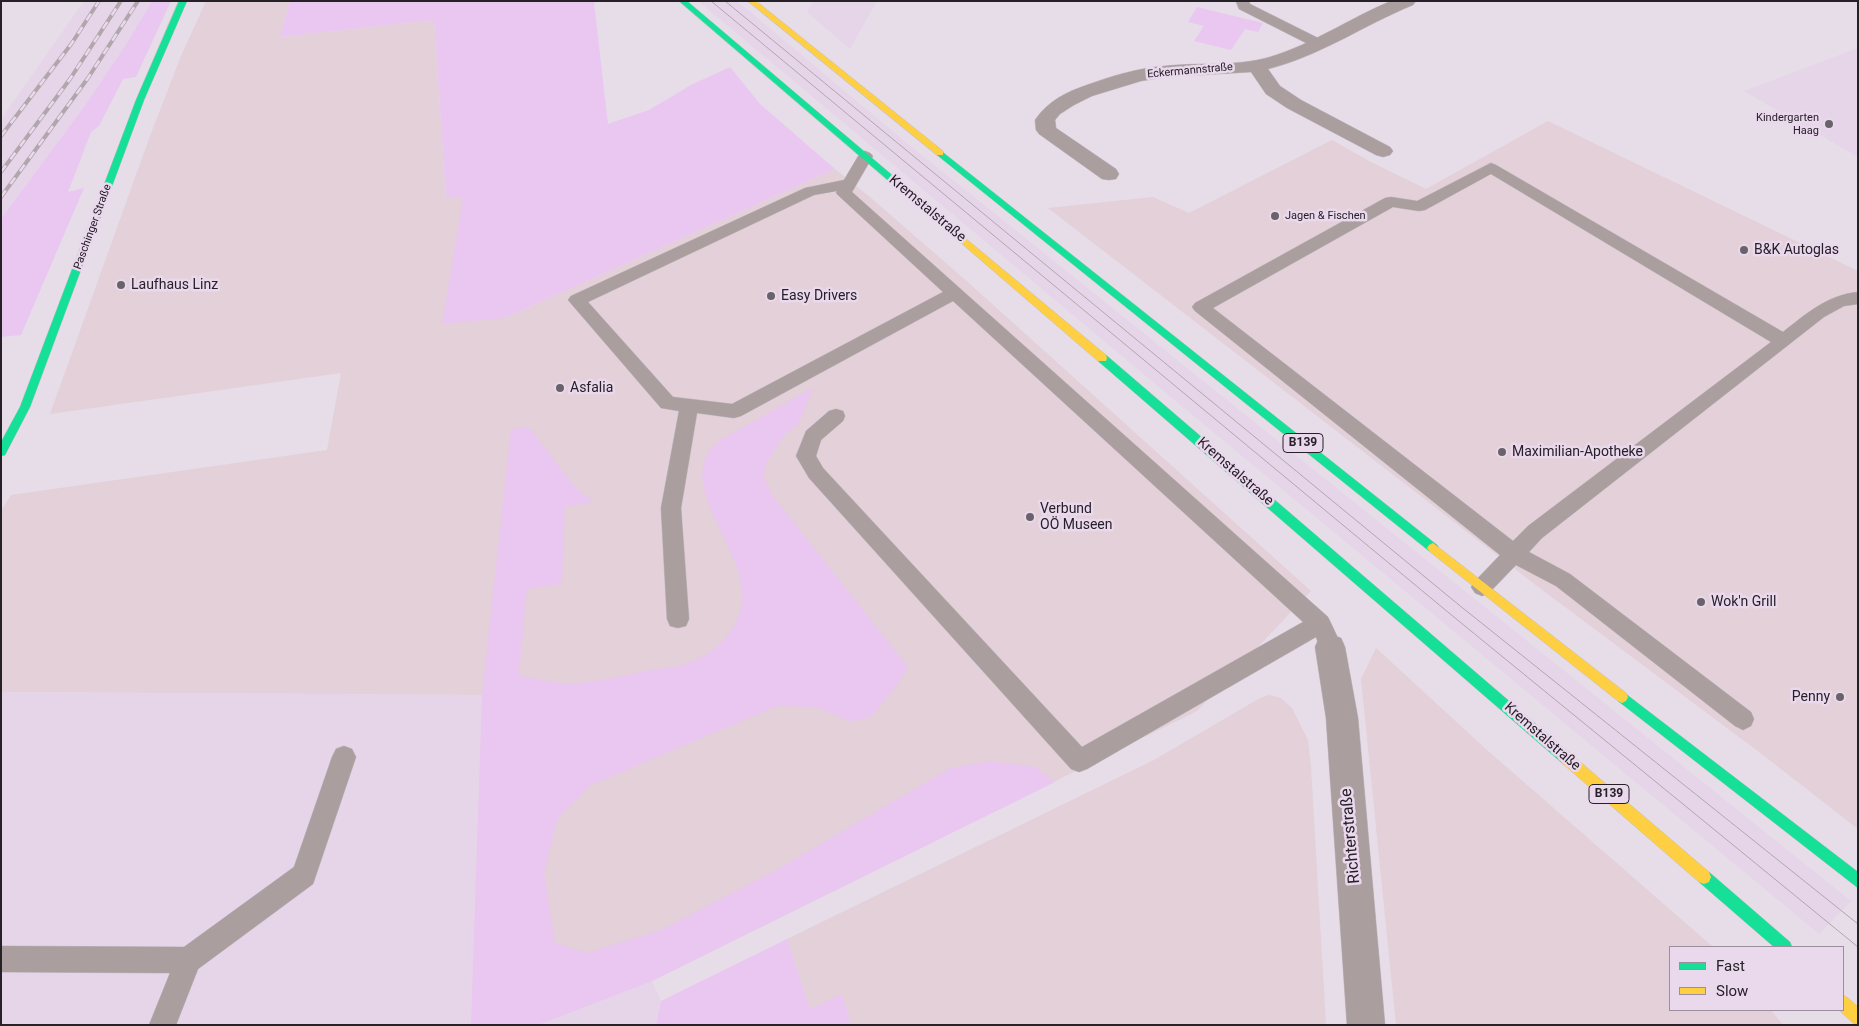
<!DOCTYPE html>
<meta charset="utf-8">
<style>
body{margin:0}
#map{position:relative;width:1859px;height:1026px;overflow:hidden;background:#e6dde8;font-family:Roboto,sans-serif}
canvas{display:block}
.frame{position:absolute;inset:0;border:2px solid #262027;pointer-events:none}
.legend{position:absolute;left:1669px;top:946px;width:175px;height:65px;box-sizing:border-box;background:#ead8ed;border:1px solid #9c8e9e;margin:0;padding:6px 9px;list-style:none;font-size:15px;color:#262027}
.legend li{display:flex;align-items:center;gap:10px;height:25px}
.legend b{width:25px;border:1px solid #9c8e9e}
</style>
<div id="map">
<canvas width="1859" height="1026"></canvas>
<div class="frame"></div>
<ul class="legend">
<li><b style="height:6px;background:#16e098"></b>Fast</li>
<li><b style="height:6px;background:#ffcf43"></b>Slow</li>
</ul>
</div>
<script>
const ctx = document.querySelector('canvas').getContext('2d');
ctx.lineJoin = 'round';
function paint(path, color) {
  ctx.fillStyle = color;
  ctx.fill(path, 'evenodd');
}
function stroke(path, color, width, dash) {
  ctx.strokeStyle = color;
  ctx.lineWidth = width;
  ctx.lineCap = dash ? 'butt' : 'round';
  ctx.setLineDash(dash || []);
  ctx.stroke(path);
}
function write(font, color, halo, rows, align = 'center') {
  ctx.font = font + ' Roboto,sans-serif';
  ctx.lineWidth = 5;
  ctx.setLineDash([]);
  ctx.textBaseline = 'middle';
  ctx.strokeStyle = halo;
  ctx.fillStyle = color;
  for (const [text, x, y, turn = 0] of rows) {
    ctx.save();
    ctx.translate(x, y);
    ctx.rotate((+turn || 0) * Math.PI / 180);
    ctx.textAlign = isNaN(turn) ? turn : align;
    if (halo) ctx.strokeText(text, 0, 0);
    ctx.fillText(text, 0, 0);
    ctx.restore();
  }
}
paint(new Path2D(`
 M206,1H290L280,37L434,20L446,198L463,196L505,318L835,169L870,197L970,284L1311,591L1197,711L652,981L538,1025H471L482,695L1,692V511L11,495L327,450L341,373L50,414L150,136L181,56Z
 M1548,121L1858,271V829L1763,755L1537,586L1048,208L1153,197L1189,213L1332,140L1371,162L1426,189Z
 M1376,648L1487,750L1713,947H1670V1010H1771L1783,1025H1396L1361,679Z
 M1269,695L1281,698L1292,708L1308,740L1311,767L1326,1025H851L842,995L810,1009L787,939L1154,760L1260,698Z`), '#e3d0d8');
paint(new Path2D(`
 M84,1H152L127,43L86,104L1,219V119Z
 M698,1H736L748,10L902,139L1851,901L1819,934L1178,403Z
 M813,1H877L850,49L807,12Z
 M1858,48V157L1744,91Z
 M1,692L482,695L471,1025H1Z
 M652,981L661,1001L656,1025H538Z`), '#e6d5e9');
paint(new Path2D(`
 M152,1H171L136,77L123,79L99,126L91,132L68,192L84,188L21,335L1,337V219L86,104L127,43Z
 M290,1H599L594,3L608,124L649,110L691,85L730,67L760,104L835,169L505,318L442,324L463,197L446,198L434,20L280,37Z
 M1197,7L1263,23L1258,32L1245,29L1231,50L1194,41L1204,26L1188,22Z
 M814,387L799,423L784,436L766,464L764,477L772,495L908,667L894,689L871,717L851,722L817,707L777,706L589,786L557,820L544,873L555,943L587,953L661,930L780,868L950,768L990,761L1035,767L1055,782L652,981L538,1025H471L482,695L511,429L529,427L573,485L593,502L565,507L562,584L527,589L519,675C532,679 565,685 579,683C603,681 627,675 650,670C662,668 676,668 688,663C704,658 720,646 730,632C779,569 663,493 717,442Z
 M787,939L810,1009L842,994L851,1025H656L661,1001Z`), '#eac7f1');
const lane = new Path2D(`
 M1236,1H1249L1250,4L1324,41L1326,44L1324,47H1314L1239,9Z
 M865,151L870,153L873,156L852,192L1328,617L1337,636L1334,643L1326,646L1318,643L1316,637L1087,769L1079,772L1071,769L809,478L796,456L806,431L829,411L836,409L843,411L845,416L843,421L821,440L816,456L823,468L1082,747L1303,622L953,301L741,416L734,418L697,413L681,508L689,619L686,626L678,628L670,626L667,619L661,508L679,411L661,408L568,300L571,296L805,188L844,180L860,153ZM837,191L836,193L839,196L943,292L732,404L673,397L588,302L814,195Z
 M1491,163L1496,165L1783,332C1806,314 1827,295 1858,292V304L1844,306L1824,317L1542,538L1529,552L1570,574L1751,712L1754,719L1751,726L1743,730L1735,726L1556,586L1516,565L1489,593L1482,596L1475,593L1471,587L1475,581L1500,555L1195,311L1192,307L1195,303L1385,198L1391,197L1417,201ZM1491,174L1771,342L1528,526L1513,541L1213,308L1393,207L1419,211L1425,210Z
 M344,746L352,749L356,757L313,884L198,969L176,1025H149L170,973L1,972V946L184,947L294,867L332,757L336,749Z`);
const street = new Path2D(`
 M1391,1H1416L1413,5C1364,25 1320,56 1268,69L1280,86L1301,100L1390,147L1393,151L1390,155L1383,157L1376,155L1287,108L1266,94L1251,72L1166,77L1141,81L1092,96L1074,105L1060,114L1055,120L1056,128L1116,169L1119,174L1116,179L1109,180L1102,179L1039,134L1036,130L1035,120C1048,101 1066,92 1087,85C1112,76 1138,68 1165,66C1199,62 1236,67 1270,57C1313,44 1350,18 1391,1Z
 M1330,634L1341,638L1345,647L1358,718L1385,1025H1347L1326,718L1315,647L1319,638Z`);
const fast = new Path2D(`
 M179,1H187L144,100L30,407L5,455L1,456V442L20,407L136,100Z
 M679,1H687L938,214V218H932Z
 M940,150L1437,545L1439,548L1437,551H1429L937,155V151Z
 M1102,354L1106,355L1572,755L1574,759L1572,763L1567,765L1562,763L1098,361L1097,358Z
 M1622,691L1858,872V888L1618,701L1616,697L1618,693Z
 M1704,870L1709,872L1790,942L1792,947H1774L1699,882L1697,877L1699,872Z`);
const slow = new Path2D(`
 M748,1H756L943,151V155H937Z
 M935,213L1106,355L1107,358L1106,361H1098L932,218L931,216Z
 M1433,543L1626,693L1628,697L1626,701L1622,703L1618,701L1429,551L1427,548L1429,545Z
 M1567,753L1572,755L1709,872L1711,877L1709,882L1704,884L1699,882L1562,763L1560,759L1562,755Z
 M1843,995L1848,998L1858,1007V1025L1853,1023L1839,1010H1843Z`);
stroke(lane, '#c3bcc4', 1);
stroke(street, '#c3bcc4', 1);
stroke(fast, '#c3bcc4', 1);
stroke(slow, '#c3bcc4', 1);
paint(lane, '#ab9e9f');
paint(street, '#ab9e9f');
paint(fast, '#16e098');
paint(slow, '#ffcf43');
stroke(new Path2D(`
 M711,1L1449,613L1858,947
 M725,1L1459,605L1858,924`), '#b0a6ac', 1);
const rail = new Path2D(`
 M1,136L72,43L99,1
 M1,172L70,79L121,1
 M1,197L88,78L138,1`);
stroke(rail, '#b0a6ac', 4);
stroke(rail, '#ead8ed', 2.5, [8]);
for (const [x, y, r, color] of [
 [1829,124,5,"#69626b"],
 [1275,216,5,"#69626b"],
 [1744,250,5,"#69626b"],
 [121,285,5,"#69626b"],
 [771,296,5,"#69626b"],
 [560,388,5,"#69626b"],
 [1502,452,5,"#69626b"],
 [1030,517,5,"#69626b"],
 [1701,602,5,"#69626b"],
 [1840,697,5,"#69626b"]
]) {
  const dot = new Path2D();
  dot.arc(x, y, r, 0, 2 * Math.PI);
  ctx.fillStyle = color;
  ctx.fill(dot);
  stroke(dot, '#ead8ed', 2);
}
write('11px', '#262027', '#ead8ed', [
 ["Eckermannstraße",1190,71,-5],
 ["Paschinger Straße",93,227,-70]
]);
write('11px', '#262027', '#ead8ed', [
 ["Kindergarten",1819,118],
 ["Haag",1819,131],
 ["Jagen & Fischen",1285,216,"left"]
], 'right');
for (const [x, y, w] of [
 [1303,443,40],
 [1609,794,40]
]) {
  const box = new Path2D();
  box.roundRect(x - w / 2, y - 9.5, w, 19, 4);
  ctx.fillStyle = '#ead8ed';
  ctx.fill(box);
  stroke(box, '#262027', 1);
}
write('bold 12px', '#262027', null, [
 ["B139",1303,443],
 ["B139",1609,794]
]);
write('14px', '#262027', '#ead8ed', [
 ["Kremstalstraße",927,209,40],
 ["Kremstalstraße",1235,472,41],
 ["Kremstalstraße",1542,737,41]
]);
write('14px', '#262027', '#ead8ed', [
 ["B&K Autoglas",1754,250],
 ["Laufhaus Linz",131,285],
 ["Easy Drivers",781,296],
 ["Asfalia",570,388],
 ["Maximilian-Apotheke",1512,452],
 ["Verbund",1040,509],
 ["OÖ Museen",1040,525],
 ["Wok'n Grill",1711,602],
 ["Penny",1830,697,"right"]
], 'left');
write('16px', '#262027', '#ead8ed', [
 ["Richterstraße",1351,836,-95]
]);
</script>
